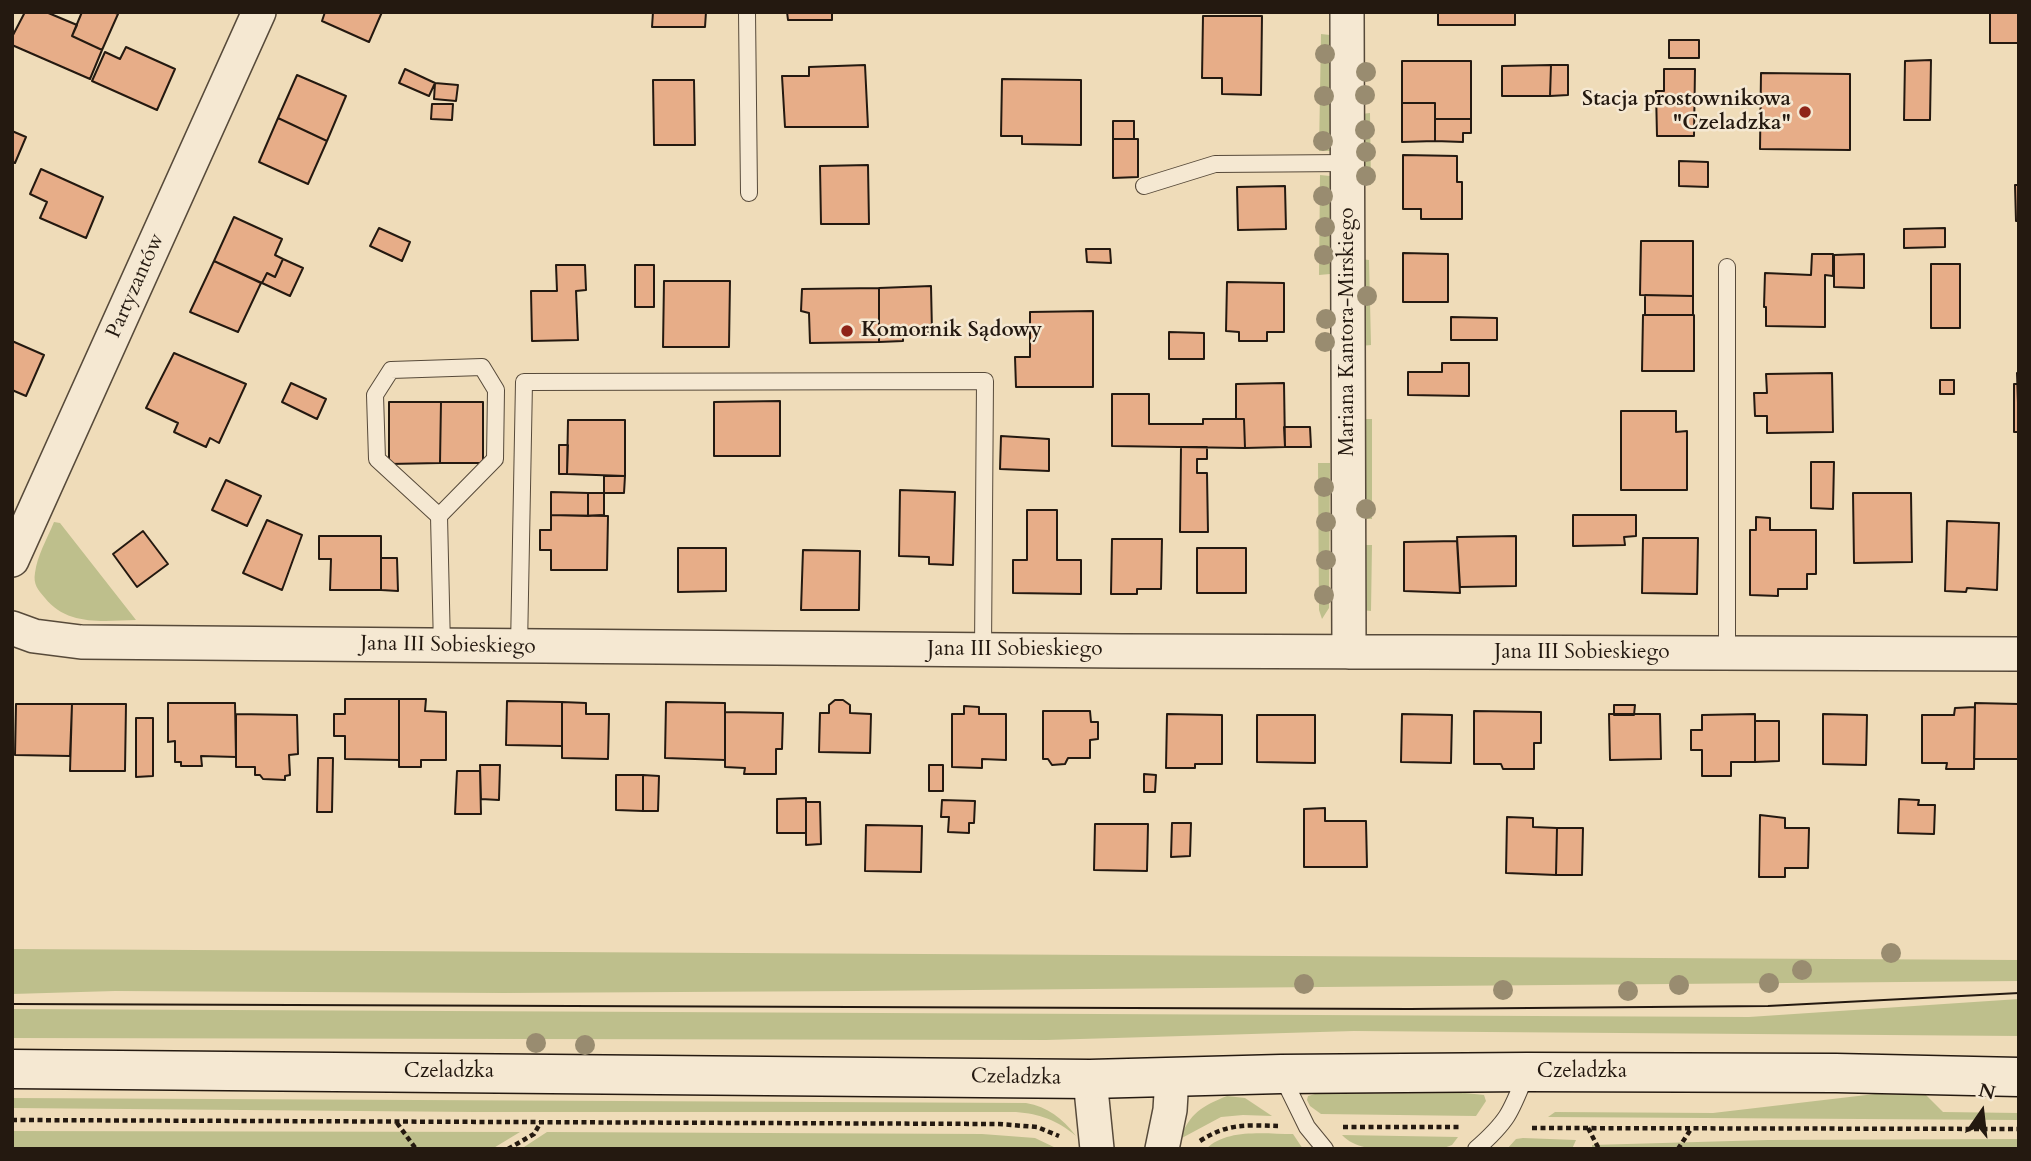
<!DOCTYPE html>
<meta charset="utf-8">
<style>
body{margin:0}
#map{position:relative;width:2031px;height:1161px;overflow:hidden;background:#efdcb9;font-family:Cardo,serif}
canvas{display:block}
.frame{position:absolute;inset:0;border:14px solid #241910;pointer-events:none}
.north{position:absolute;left:1947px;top:1077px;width:70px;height:70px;-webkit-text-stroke:5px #f5e8d2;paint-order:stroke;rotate:14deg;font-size:19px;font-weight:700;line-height:28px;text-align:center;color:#241910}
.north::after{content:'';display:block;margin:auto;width:24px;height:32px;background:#241910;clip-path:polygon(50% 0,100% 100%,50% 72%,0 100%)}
</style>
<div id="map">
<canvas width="2031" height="1161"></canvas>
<div class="frame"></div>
<div class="north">N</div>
</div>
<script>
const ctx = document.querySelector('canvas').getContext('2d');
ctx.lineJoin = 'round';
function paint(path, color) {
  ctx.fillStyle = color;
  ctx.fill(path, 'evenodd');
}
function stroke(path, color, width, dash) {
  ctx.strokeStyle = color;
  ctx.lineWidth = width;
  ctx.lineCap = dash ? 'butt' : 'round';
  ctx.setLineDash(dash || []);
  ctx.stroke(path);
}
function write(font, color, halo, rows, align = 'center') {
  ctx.font = font + ' Cardo,serif';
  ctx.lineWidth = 5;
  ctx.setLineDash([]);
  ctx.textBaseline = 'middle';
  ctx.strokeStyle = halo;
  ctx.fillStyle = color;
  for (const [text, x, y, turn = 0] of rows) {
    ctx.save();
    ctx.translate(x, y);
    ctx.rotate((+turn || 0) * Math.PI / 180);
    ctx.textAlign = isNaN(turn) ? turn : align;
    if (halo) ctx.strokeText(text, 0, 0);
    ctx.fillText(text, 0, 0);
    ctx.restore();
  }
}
paint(new Path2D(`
 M1321,34L1330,35V151H1319Z
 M1370,113L1371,185H1361V114Z
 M1320,175L1330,176V274L1319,275Z
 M1361,259L1369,260L1371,345L1361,346Z
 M1361,419H1372V519H1361Z
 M1318,463H1330L1329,608L1322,619L1319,610Z
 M54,522L60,523L136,620C103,621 67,626 45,598C38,590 33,584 35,573C37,556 47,539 54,522Z
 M1361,545H1372L1371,611L1362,610Z
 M12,949L2019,960V981L857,991L504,993L115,991L12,994Z
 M2019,999V1036L1354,1031L1046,1040L12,1038V1009L1749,1017Z
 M1465,1093L1484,1095L1486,1101L1476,1116L1321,1114L1310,1106L1307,1100L1308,1096L1315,1094Z
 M1875,1094L1926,1095L1943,1112L2019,1113V1120L1548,1117L1555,1112L1713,1113Z
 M1227,1096L1245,1098L1272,1116L1243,1115L1221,1117L1180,1139C1190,1113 1202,1106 1227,1096Z
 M12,1098L1026,1103C1048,1107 1062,1118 1076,1136C1057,1120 1040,1114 1016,1112H475L12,1108Z
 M12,1131L520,1132L492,1149H12Z
 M547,1132L982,1134L1035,1138L1058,1149H521Z
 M1293,1134L1303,1149H1206C1227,1128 1265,1134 1293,1134Z
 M1342,1135L1458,1137L1452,1145L1441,1149C1413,1149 1362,1157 1342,1135Z
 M1523,1138L1576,1140L1572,1149H1507L1516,1139Z
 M2019,1139V1149H1592V1145L1768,1140Z`), '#bebf8c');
const building = new Path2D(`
 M25,12H46L77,25L72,36L102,50L90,79L12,45V37Z
 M82,12H113L118,14L102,50L72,36Z
 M325,12H382L369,42L322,21Z
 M653,12H706L705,27H652Z
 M787,12H832V20H788Z
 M1438,12H1515V25H1438Z
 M1990,12H2019V43H1990Z
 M1203,16H1262L1261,95L1222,94V78H1202Z
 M1669,40H1699V58H1669Z
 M126,47L175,69L157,110L92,81L105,52L120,59Z
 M1931,60L1930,120H1904L1905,61Z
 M1402,61H1471V119H1435V103H1402Z
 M865,65L868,127H785L782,76H809V67Z
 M1551,65H1568V95L1550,96Z
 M1551,65L1550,96H1502V66Z
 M405,69L435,83L429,96L399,83Z
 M1664,69H1695L1694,136H1657L1656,91H1664Z
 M1761,73L1850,74V150L1760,149Z
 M297,75L346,96L327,141L278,118Z
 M1002,79L1081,80V145L1022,144V136H1001Z
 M653,80H694L695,145H654Z
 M435,83L458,85L456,101L434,99Z
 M1402,103H1435V141L1402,142Z
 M432,104H453L452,120L431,119Z
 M278,118L327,141L308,184L259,162Z
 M1435,119H1471V133H1463V142L1435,141Z
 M1113,121H1134V139H1113Z
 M12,131L26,137L15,163L12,162Z
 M1113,139H1138V177L1113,178Z
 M1403,155L1457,156V182H1462V219H1421V209H1403Z
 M1679,161L1708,162V187L1679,186Z
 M868,165L869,224H821L820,166Z
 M41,169L103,197L86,238L40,218L47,202L30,194Z
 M2015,185H2019V221H2016Z
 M1285,186L1286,229L1238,230L1237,187Z
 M234,217L282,239L275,255L283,259L275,277L267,273L262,283L214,261Z
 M379,228L410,242L402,261L370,246Z
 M1945,228V247L1904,248V229Z
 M1641,241H1693V296L1640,295Z
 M1086,249H1110L1111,263L1087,262Z
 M1403,253L1448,254V302H1403Z
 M1812,254H1833V276L1825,275V327L1766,326V307H1764L1765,273L1811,275Z
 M1864,254V288L1834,287V255Z
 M283,259L303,268L290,296L262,283L267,273L275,277Z
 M214,261L261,283L238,332L190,312Z
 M1931,264H1960V328H1931Z
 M556,265H585L586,290L576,291L578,340L532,341L531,291H557Z
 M635,265H654V307H635Z
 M664,281H730L729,347H663Z
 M1227,282L1284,283V332H1267V341H1239V332L1226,331Z
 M931,286L932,332H903V341L879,342V288Z
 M879,288V342L810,343L809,313L801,311L802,289Z
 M1645,295L1693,296V315H1645Z
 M1093,311V387H1016L1015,357H1030V312Z
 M1643,315H1694V371H1642Z
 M1451,317L1497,318V340H1451Z
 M1169,332L1204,333V359H1169Z
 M12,341L44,355L26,396L12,390Z
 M174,353L246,384L219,443L210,438L206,447L174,432L178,423L146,408Z
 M1442,363H1469V396L1408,395V372H1442Z
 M1832,373L1833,432L1767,433V416H1755L1754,393H1767L1766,374Z
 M2017,373L2019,432H2014V384H2018Z
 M1940,380H1954V394H1940Z
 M291,383L326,399L317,419L282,402Z
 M1284,383L1285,447L1245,448L1244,419H1236V384Z
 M1112,394H1149V424H1203V419H1244L1245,448L1112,446Z
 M780,401V456H714V402Z
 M389,402H441L440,463L389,464Z
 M441,402H483V463H440Z
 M1621,411H1676V432L1687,431V490H1621Z
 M568,420H625V476L567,474Z
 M1284,427H1310L1311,447H1285Z
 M1001,436L1049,439V471L1000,469Z
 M559,445H568L567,474H559Z
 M1181,447H1207V459H1197V473H1207L1208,532H1180Z
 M1811,462H1834L1833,509L1811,508Z
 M604,476H625L624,493H604Z
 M226,480L261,496L247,526L212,510Z
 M900,490L955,492L953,565L929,564V557L899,556Z
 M551,492L588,493V516L551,515Z
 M588,493H604V515L588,516Z
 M1853,493H1911L1912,562L1854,563Z
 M1027,510H1057V560H1081V594L1013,593V560H1027Z
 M551,515L608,516L607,570H551V550H540V530H551Z
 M1573,515H1636V536L1624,537L1625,545L1573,546Z
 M1756,517L1770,518V530H1816V574H1807V589H1778V596L1750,595V530H1756Z
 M267,520L302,535L282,590L243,573Z
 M1947,521L1999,523L1997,590L1967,588L1966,592L1945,591Z
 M143,531L168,564L137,587L113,554Z
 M319,536H381V590H330L331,559H319Z
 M1516,536V586L1460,587L1457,537Z
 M1643,538H1698L1697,594L1642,593Z
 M1112,539H1162L1161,589H1137V594H1111Z
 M1457,541L1460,593L1404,591V542Z
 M678,548H726V591L678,592Z
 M1197,548H1246V593H1197Z
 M803,550L860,551L859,610H801Z
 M381,558H397L398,591L381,590Z
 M345,699H399V760L345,759V736H334V714H345Z
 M399,699H426L425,711L446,712V760H421V767H399Z
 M835,700H843L850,705V713L871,714L870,753L819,752L820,713H829V705Z
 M507,701L562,702V746L506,745Z
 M562,702L586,703V714H609L608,759L562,758Z
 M666,702L725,703V760L665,758Z
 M168,703H235L236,757L201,756L202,766H181V762H175V741L168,742Z
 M1975,703L2019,704V759H1974Z
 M16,704H72L70,756L15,755Z
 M72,704H126L125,771H70Z
 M1614,705H1635L1634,715H1614Z
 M964,706L979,707V714H1006V760L982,759V768L952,767V714H964Z
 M1975,707L1974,769H1946L1947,763H1922V715H1954L1955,708Z
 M1043,711H1090L1091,722H1098V739L1090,740V758H1068L1065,764L1052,765L1048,759H1043Z
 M1474,711L1541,712V743H1534V769H1503L1501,764H1474Z
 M725,712L783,713L782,749H776V774H744L745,768L725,767Z
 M236,714L297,715L298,754L289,755L290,775L285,776V780L263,779L260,775H255V767H236Z
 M1167,714L1222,715V764H1195V768H1166Z
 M1402,714L1452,715L1451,763L1401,762Z
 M1609,714H1660L1661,759L1610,760Z
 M1755,714V762H1731V776H1702V750H1691V730H1702V715Z
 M1823,714L1867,715L1866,765L1823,764Z
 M1257,715H1315V763L1257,762Z
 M136,718H153V776L136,777Z
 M1755,721H1779V761L1755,762Z
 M318,758H333L332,812H317Z
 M480,765H500L499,800L481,799Z
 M929,765H943V791H929Z
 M457,771H480L481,814H455Z
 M1144,774L1156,775L1155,792H1144Z
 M616,775H643V811L616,810Z
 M643,775L659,776L658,811H643Z
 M806,798V833H777V799Z
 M1899,799L1919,800L1918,805H1935L1934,834L1898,833Z
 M942,800L975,801L974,823H969V833L948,832L949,817H941Z
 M806,802H820L821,844L806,845Z
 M1325,808V821H1366L1367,867H1304V809Z
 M1760,815L1785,818V828H1809L1808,868H1785V877H1759Z
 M1507,817L1533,818V827L1557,828L1556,875L1506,873Z
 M1172,823H1191L1190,856L1171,857Z
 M1095,824H1148L1147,871L1094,870Z
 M866,825L922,826L921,872L865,871Z
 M1557,828H1583L1582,875H1556Z`);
paint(building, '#e7ad88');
stroke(building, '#241910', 2);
const lane = new Path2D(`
 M747,12L749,193
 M1144,186L1215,164L1347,163
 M439,516L377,459L375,395L391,370L482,367L496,390L495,459L439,516L442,647
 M519,647L524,382L985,381L983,650
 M1727,653V267
 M1282,1076L1307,1127L1325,1149
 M1476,1149C1508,1121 1511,1112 1526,1074`);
const street = new Path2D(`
 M1347,12L1349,652
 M12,560L259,12
 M12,628L34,636L81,642L1122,651L2019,654
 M1090,1079L1097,1149
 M1162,1149L1170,1110L1172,1077`);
const secondary = new Path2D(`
 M12,1069L1090,1079L1281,1074L1527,1072L1836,1073L2019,1077`);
stroke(lane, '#574a3a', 18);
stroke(street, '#574a3a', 36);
stroke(secondary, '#241910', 41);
stroke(new Path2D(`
 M12,1120L999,1124L1037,1127L1059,1136
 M397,1123L416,1149
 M1343,1127H1460
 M1532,1128L2019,1129
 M1588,1128L1599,1149
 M1200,1141C1228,1123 1246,1125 1278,1126
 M508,1149L534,1134L541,1122
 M1678,1149L1691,1129`), '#241910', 4.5, [5, 3.5]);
stroke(lane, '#f5e8d2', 16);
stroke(street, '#f5e8d2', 33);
stroke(secondary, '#f5e8d2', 38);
stroke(new Path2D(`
 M12,1004L1410,1009L1768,1006L2019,993`), '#241910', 2);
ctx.fillStyle = '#998c70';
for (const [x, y] of [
 [1325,54],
 [1366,72],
 [1365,95],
 [1324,96],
 [1365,130],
 [1323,141],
 [1366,152],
 [1366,176],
 [1323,196],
 [1325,227],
 [1324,255],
 [1367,296],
 [1326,319],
 [1325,342],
 [1324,487],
 [1366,509],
 [1326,522],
 [1326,560],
 [1324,595],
 [1891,953],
 [1802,970],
 [1769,983],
 [1304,984],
 [1679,985],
 [1503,990],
 [1628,991],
 [536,1043],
 [585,1045]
]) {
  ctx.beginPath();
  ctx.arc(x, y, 10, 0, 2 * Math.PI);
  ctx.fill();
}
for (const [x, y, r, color] of [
 [1805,112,7,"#8f2418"],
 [847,331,7,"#8f2418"]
]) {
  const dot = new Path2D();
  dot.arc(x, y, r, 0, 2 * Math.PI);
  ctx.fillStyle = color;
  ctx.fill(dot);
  stroke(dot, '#f5e8d2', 2.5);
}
write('bold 21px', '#241910', '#f5e8d2', [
 ["Stacja prostownikowa",1791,100],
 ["\"Czeladzka\"",1791,124],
 ["Komornik Sądowy",861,331,"left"]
], 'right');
write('21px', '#241910', '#f5e8d2', [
 ["Partyzantów",136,286,-66],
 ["Mariana Kantora-Mirskiego",1348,332,-90],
 ["Jana III Sobieskiego",448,646,1],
 ["Jana III Sobieskiego",1015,650],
 ["Jana III Sobieskiego",1582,653],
 ["Czeladzka",449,1072],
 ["Czeladzka",1582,1072],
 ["Czeladzka",1016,1078,1]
]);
</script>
